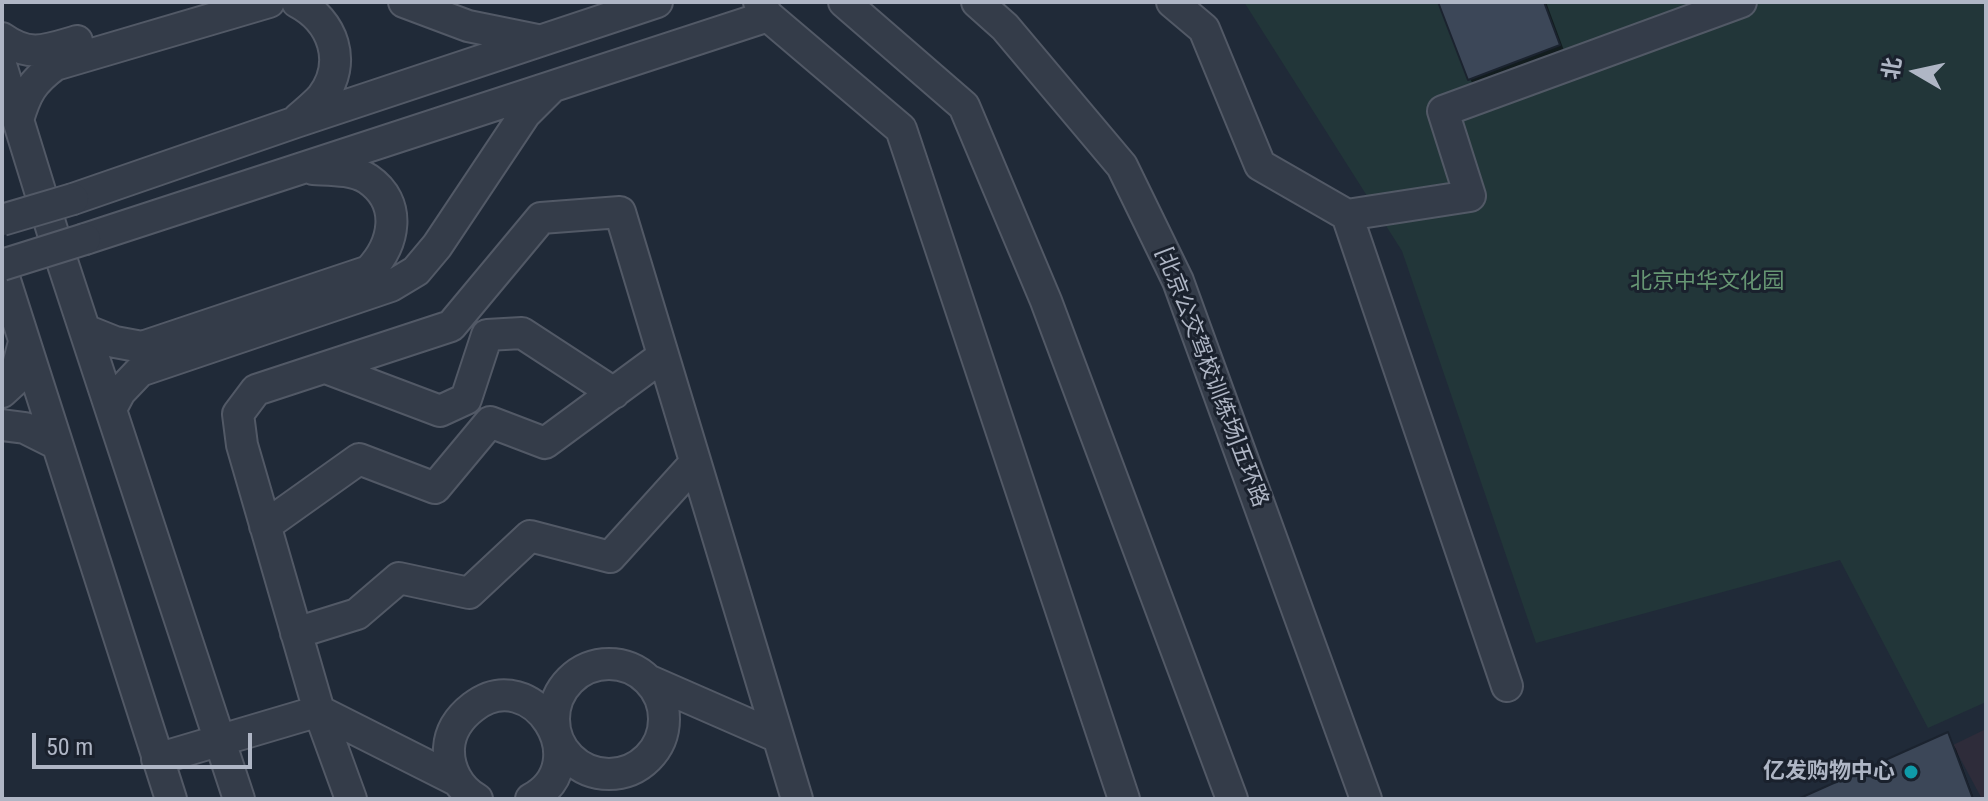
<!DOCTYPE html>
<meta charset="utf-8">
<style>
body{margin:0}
#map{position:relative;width:1988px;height:801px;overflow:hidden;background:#202a38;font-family:"Roboto Condensed","Noto Sans SC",sans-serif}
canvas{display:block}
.frame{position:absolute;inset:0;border:4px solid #afb6c5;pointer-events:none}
.north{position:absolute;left:1876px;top:32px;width:80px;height:80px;-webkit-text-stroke:6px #1a212d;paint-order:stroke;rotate:279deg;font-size:22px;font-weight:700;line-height:32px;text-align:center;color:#afb6c5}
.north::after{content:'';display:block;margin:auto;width:28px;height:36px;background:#afb6c5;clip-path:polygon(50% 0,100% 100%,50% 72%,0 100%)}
.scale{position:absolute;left:32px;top:733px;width:220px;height:36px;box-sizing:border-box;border:4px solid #afb6c5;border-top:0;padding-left:10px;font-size:24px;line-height:28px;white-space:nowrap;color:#afb6c5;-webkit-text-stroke:6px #1a212d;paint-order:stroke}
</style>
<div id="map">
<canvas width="1988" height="801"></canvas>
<div class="frame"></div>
<div class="north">北</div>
<div class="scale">50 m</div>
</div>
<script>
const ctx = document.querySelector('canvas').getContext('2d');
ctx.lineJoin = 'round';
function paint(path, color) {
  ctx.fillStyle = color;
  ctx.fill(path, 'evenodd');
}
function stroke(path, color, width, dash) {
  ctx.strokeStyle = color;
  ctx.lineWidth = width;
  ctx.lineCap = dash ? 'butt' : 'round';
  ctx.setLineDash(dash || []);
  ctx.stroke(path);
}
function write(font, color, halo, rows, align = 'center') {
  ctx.font = font + ' "Roboto Condensed","Noto Sans SC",sans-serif';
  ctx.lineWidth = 6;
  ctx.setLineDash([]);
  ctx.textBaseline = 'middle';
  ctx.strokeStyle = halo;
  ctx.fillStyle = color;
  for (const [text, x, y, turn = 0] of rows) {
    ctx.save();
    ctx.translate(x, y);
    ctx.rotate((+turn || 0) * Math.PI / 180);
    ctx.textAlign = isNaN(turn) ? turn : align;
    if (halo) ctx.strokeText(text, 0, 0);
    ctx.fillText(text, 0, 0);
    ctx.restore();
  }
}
paint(new Path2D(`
 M1986,729V799H1982L1953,745Z`), '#2e2c3a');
paint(new Path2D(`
 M1244,2H1986V702L1928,728L1840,560L1536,643L1402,251Z`), '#223639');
paint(new Path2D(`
 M1440,2H1546L1569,64L1480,97L1470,79Z
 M1947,735L1956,749L1974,799H1803Z`), '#0007');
const building = new Path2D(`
 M1438,2H1544L1560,45L1468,80Z
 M1948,732L1973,799H1798Z`);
paint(building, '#3c4758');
stroke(building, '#1b232f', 2);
const street = new Path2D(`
 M297,2C333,21 348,62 322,97C315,105 306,112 298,119
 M404,2L468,26L537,40
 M844,2L964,106L1046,301L1232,799
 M977,2L1005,27L1122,166L1178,281L1366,799
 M1172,2L1204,29L1260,165L1347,215L1507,686
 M768,16L901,129L1124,799
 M2,38C30,58 46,50 77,41
 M2,68L57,246L239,799
 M18,120C26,93 32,82 55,65L269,2
 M73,199L296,122L657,2
 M1347,215L1470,196L1443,111L1741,2
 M85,239L768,16L759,2
 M2,271L171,799
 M85,330L115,342L142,347L369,271C395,244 403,203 368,179C353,169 329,170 313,169
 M326,368L440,411L466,399L487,335L522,333L614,393
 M2,392L14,381L24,342
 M111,409L120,392L140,371L391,286L416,271L437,246L525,114L550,89
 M2,425L25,428L57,444
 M265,526L359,459L435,488L490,422L545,443L663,356
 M296,633L357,614L399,578L469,593L530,536L610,557L695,463
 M554 719a55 55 0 1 1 110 0a55 55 0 1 1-110 0Z
 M650,681L778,737
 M157,759L319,711L458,781
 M351,799L319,711L242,445L238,414L256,390L451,326L541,218L620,212L797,799
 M477,799C459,789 448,769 449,748C450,731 460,717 473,707C532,661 598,763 531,799`);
stroke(street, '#525966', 34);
stroke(street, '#343c49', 30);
const streetBridge = new Path2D(`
 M2,220L73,199
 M2,265L85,239`);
stroke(streetBridge, '#525966', 34, []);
stroke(streetBridge, '#343c49', 30);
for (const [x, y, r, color] of [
 [1911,772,8,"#0f9aa8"]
]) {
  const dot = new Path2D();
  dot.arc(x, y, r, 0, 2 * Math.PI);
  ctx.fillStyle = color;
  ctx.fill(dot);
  stroke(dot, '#1a212d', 3);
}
write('22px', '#669673', '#1a212d', [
 ["北京中华文化园",1707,282]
]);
write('22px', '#afb6c5', '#1a212d', [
 ["[北京公交驾校训练场]五环路",1211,378,69]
]);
write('bold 22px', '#afb6c5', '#1a212d', [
 ["亿发购物中心",1895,772]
], 'right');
</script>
